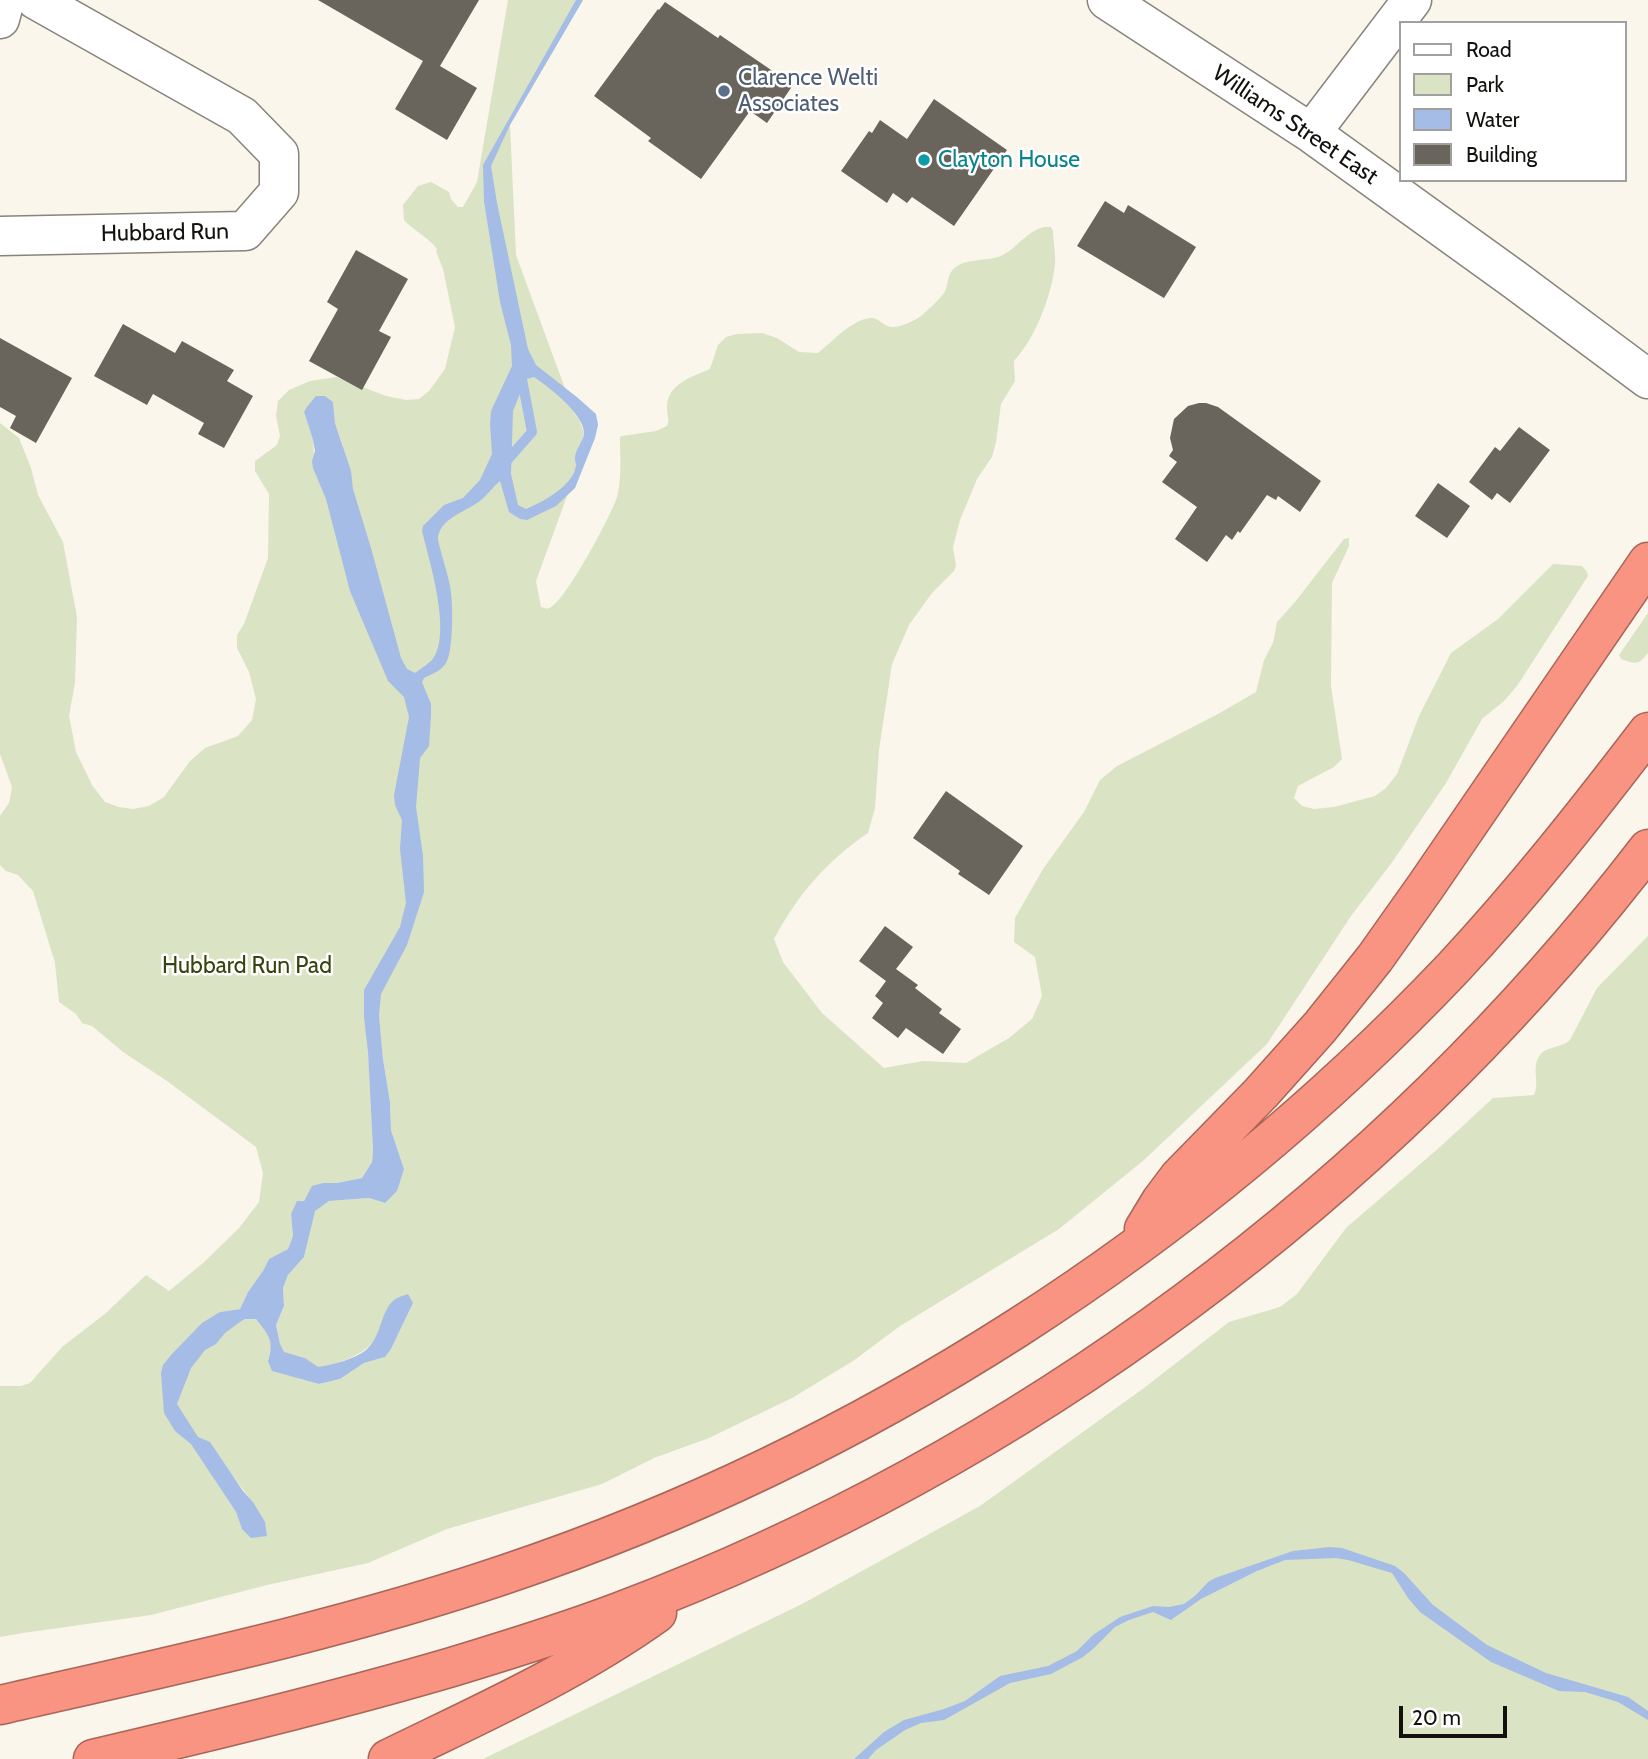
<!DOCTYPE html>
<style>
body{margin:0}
#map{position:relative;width:1648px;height:1759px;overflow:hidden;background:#fbf6ec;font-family:Cabin,sans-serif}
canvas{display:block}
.legend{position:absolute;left:1399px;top:21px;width:228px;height:161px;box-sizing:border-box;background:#fff;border:2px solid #a1a09f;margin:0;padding:9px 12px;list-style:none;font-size:21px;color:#13110e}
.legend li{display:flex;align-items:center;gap:14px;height:35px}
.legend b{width:35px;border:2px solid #a1a09f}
.scale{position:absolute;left:1399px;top:1706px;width:108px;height:32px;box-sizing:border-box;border:4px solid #13110e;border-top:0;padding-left:9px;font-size:21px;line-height:24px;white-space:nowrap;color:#13110e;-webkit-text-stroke:5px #fff;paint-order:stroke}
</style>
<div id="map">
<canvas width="1648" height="1759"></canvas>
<ul class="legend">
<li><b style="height:9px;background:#fff"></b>Road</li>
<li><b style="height:19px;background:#dae3c3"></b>Park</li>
<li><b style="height:19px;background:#a4bce6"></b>Water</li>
<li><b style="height:19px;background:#69645c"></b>Building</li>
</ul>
<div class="scale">20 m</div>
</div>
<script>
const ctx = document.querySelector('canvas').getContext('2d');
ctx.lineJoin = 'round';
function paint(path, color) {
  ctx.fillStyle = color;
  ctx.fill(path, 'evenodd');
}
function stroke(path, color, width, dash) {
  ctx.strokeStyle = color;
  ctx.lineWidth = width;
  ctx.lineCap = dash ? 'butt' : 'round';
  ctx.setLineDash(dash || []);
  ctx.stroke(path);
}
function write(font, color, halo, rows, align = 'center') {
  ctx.font = font + ' Cabin,sans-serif';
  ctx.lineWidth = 5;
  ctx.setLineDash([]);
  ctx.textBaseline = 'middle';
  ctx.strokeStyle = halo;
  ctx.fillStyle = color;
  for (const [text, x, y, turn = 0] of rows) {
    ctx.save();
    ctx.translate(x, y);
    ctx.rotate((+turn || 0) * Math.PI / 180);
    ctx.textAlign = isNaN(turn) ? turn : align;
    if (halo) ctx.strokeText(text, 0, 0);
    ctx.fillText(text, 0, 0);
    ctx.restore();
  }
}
paint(new Path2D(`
 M508,0H583L510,125L516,255L574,413L579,419L584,433L576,466L565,497L567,496L536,581L541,607C545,608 547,610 551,607C567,598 611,516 617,497C622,478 620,457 620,437L622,436L656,431L667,426C670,418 667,416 667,409C666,384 692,377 710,369L718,345L726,337L737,334L762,333L777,338L799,352L818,353C832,342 853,318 872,318C878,318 884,326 891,327C900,328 914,321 921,316C927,311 941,298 944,293C948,287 947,278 951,272C961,257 986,262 1001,256C1017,249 1032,224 1051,227L1053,231C1053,242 1056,254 1055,265C1051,297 1036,337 1014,361L1015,381L1001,404L996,442L992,457L977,479L960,520L953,547L956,566L954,571L932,593L909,625L892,664L879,750L875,808L868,833C827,861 798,894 774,939L783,962L822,1013L884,1068L923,1061L966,1063L1009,1038L1032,1019L1042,996L1035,957L1014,942L1015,918L1043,869L1084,812L1100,780L1117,766L1218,714L1256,692L1264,660L1273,643L1277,622L1295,602L1344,539L1349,538V546L1332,583L1331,686L1342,759L1334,767L1298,786L1294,798L1302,806L1314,809L1334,807L1375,796L1386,788L1397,774L1419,716L1451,653L1498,619L1553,564L1582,566L1587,572L1588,576L1517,686L1504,701L1482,719L1446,783L1393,861L1351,916L1267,1044L1144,1160L1059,1229L900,1326L853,1361L792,1398L709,1438L654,1458L602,1484L447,1529L368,1563L267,1585L151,1615L23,1633L0,1637V1386H21L30,1383L62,1347L106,1313L146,1275L169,1291L203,1263L239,1228L259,1202L263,1173L256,1147L167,1081L123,1052L92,1026L82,1023L76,1014L59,1002L55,963L33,891L18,875L6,871L0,865V816L9,803L12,787L0,754V423L19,438L31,468L38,495L63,542L77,617L75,683L69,716L76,752L92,785L105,802L119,807L133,809L149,806L164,797L190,761L205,748L238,736L252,720L256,699L249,672L237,648V635L244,624L268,558L269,494L255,471V461L277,445L280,436L276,416L278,401L289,390L310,381L337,377L386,396L406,400L419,399L429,391L445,369L455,327L443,269L436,251L437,249C428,237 414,231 404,220L403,205L418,186L431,182L449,192L451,199L458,207H463L477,182ZM333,402L335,423L343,446L314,454L313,440L304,412ZM379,1018L383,1059L390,1102L391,1130L404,1169L385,1203L369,1198L329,1201L314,1211L304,1257L288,1275L283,1288L284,1306L276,1325L280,1345L283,1352L305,1358L318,1368C342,1362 369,1355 380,1331C383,1324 384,1316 387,1309L413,1303L391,1349L385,1357L364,1363L340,1379L319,1384L281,1373L268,1360C276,1338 269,1336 256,1319H245L240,1322L220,1312L240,1309L248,1292L263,1272L269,1259L288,1249L293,1236L291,1214L304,1201L311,1188L323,1183H337L362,1178L372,1162L373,1151L368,1048ZM233,1476C247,1496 263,1511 267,1536L242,1529L236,1512L215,1480Z
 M1648,613V653C1638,666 1635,664 1621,659L1619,655Z
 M1648,936V1759H483L802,1604L980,1506L1144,1388L1229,1322L1280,1307L1297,1294L1346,1228L1440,1147L1493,1098L1534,1095C1540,1083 1531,1066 1540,1055C1545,1047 1561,1048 1570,1040L1597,988Z`), '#dae3c3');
paint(new Path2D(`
 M576,0H583L510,125L491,166L497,203L528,349L536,365L578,398L596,414L598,425L595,438L575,488L556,506L527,520L520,519L509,512L500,481C493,487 487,495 480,501C465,512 438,519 438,540C442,558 449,576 451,593C453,607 453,653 446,663C441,671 432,674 424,678L422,682L431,704V715L429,746L420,758L416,807L423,856L424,892L407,945L381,994L379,1015L383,1059L390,1102L391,1130L404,1169L397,1191L385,1203L369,1198L329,1201L315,1211L304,1257L288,1275L283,1288L284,1306L276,1325L280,1344L284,1352L305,1358L318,1367C332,1365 355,1359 366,1350C382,1336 380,1313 393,1301C397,1297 403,1296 408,1294L413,1303L391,1349L385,1357L364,1363L340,1379L319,1384L272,1371L268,1361C275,1340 268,1335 256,1319H245L240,1322L225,1333L216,1344L205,1350L191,1368L177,1404L198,1437L210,1442L243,1491L253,1502L265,1522L267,1536L251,1538L242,1529L236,1512L191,1444L175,1431L164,1413L161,1373L163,1365L171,1355L202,1323L220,1312L240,1309L248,1292L263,1271L269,1259L288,1249L293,1236L291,1214L297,1201H304L312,1186L323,1183H337L362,1178L372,1162L373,1151L368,1052L364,1017V990L400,927L406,903L400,849L402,820L395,805L394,795L409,717L404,697L388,681L350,591L326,499L313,468L312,461L315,451L313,440L304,412L307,407L316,396H325L333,402L335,423L351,471L353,489L371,548L401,658L407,669L415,673C420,669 427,665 432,660C453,635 429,560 422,531L423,526L444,505L463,498L480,480L492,454L490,424L491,411L512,366L511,345L500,302L484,201L483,165ZM534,377C548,386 584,414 584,433C584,441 575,449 575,458C575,467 578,460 575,469C571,487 541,503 526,509L518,505L511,474L513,411L526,379Z
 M1330,1547L1342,1548L1395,1566L1404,1573L1433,1605L1487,1645L1546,1673L1628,1697L1648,1711V1720L1618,1702L1585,1692L1559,1691L1491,1662L1420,1612L1408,1598L1392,1573L1348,1560L1336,1558L1285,1560L1257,1571L1201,1599L1171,1620L1153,1612L1129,1620L1115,1627L1093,1649L1083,1657L1051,1674L1010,1683L944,1720L921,1723L905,1730L876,1750L868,1759H854L884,1732L904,1720L944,1709L965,1701L1000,1676L1048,1666L1077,1651L1093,1635L1120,1617L1153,1606L1169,1607L1184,1604L1196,1595L1208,1582L1215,1578L1293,1551Z`), '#a4bce6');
stroke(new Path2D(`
 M503,465L532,432L521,374`), '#a4bce6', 10);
paint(new Path2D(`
 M318,0H479L440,66L477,88L447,140L395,109L423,61Z
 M665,2L718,38L720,35L793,85L767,123L750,111L701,179L648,141L651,138L594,96L658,9L659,10Z
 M934,99L1007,150L954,226L912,197L907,203L893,193L887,203L841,171L869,131L872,133L880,120L907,139Z
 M1105,201L1124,213L1128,205L1196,247L1164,298L1077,246Z
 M356,250L408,279L379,331L391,337L362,390L309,361L338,309L327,302Z
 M123,324L175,353L182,341L234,370L227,381L253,396L224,448L198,434L204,423L153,394L147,405L94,376Z
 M0,338L72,378L36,443L10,428L16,416L0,407Z
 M1199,403H1206L1218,407L1321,481L1300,512L1278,496L1276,500L1267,495L1240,533L1238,531L1232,540L1226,535L1207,562L1175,539L1197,507L1162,482L1177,462L1169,456L1173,450L1170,438L1174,419L1188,406Z
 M1519,427L1550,450L1510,503L1497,493L1492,500L1469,482L1495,447L1500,451Z
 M1438,483L1470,506L1447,538L1415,516Z
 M946,791L1023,846L989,895L958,874L960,871L913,838Z
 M885,926L913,947L896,969L918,985L915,988L942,1009L939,1013L961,1029L943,1054L906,1028L898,1038L872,1018L883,1003L875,996L886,981L859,961Z`), '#69645c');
const minor = new Path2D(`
 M1107,0L1311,133L1515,280L1648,379
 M0,19L5,0
 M1311,133L1412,0
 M0,236L245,231L279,192V154L242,116L36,0`);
const highway = new Path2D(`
 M1144,1229L1161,1201L1179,1177L1261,1093L1320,1027L1375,958L1426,886L1648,562
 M0,1705C170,1666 341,1630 506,1574C865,1453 1193,1242 1453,968C1523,893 1586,813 1648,732
 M93,1759C213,1731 333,1702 452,1667C508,1650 564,1633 619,1612C1021,1461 1386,1190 1648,849
 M388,1759C480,1714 573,1673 657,1613`);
stroke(minor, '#88837b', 41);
stroke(highway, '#a86659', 41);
stroke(minor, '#fff', 38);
stroke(highway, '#f99382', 38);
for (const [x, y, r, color] of [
 [724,91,7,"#5c6f8a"],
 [924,160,7,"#0f9aa8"]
]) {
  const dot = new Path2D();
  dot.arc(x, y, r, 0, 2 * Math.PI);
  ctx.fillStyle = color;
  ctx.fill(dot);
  stroke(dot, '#fff', 2.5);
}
write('23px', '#4e5e75', '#fff', [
 ["Clarence Welti",738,78],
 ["Associates",738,104]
], 'left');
write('23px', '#13110e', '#fff', [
 ["Williams Street East",1295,125,34],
 ["Hubbard Run",165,233,-1]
]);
write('23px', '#0d838f', '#fff', [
 ["Clayton House",938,160]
], 'left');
write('23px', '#38430d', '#fff', [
 ["Hubbard Run Pad",247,966]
]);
</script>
